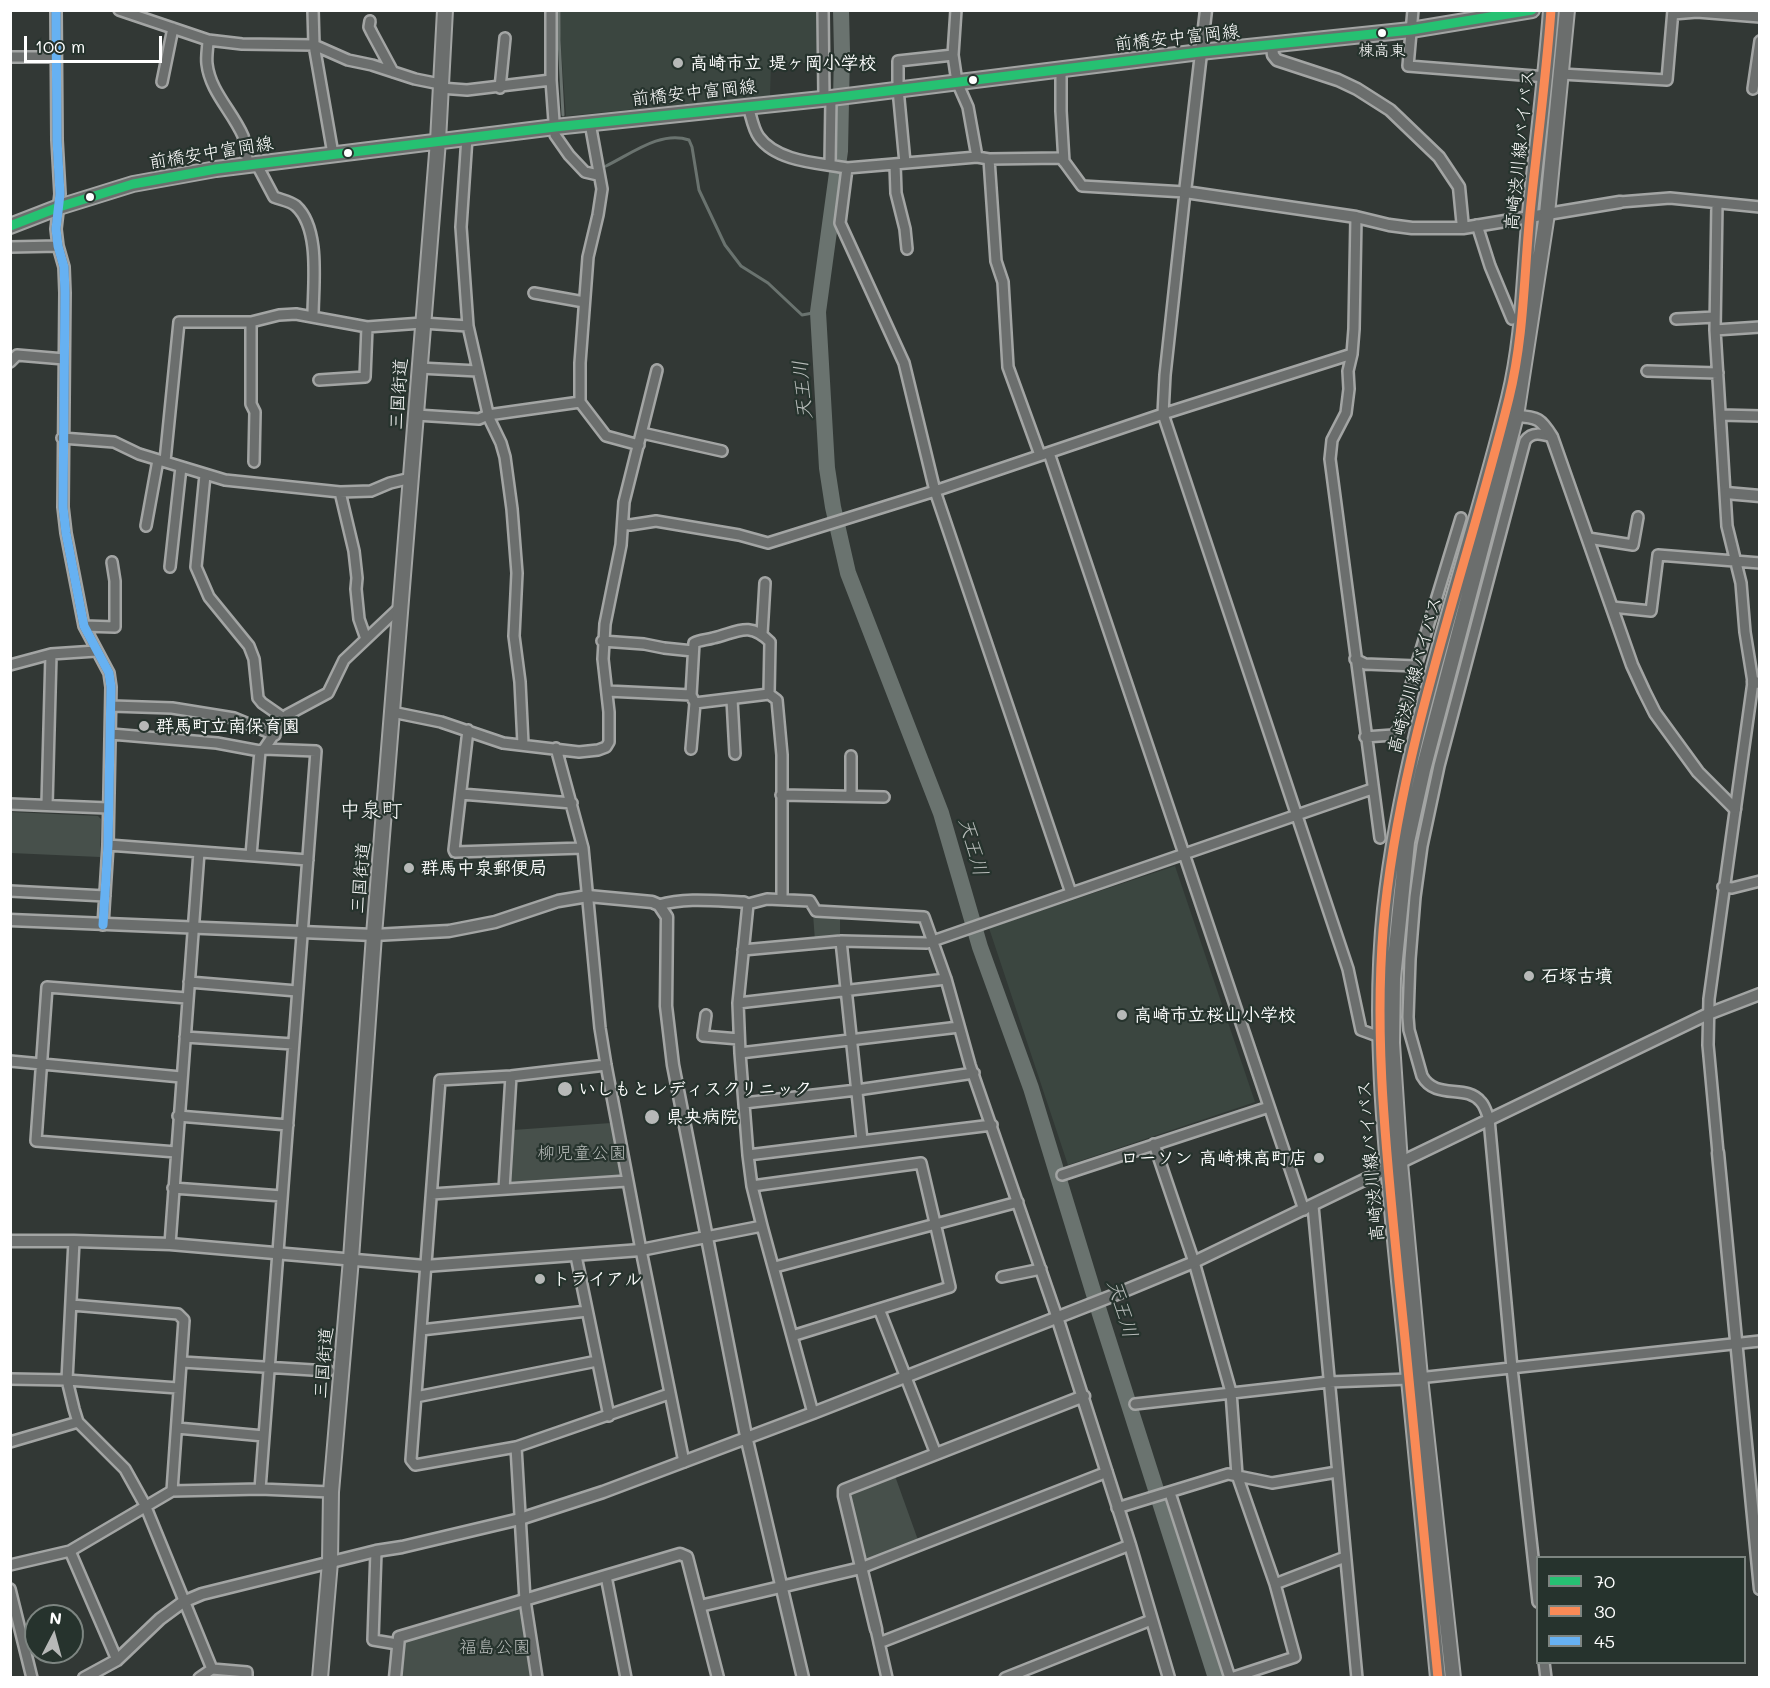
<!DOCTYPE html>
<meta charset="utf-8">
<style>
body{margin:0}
#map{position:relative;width:1770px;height:1688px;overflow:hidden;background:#323835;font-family:Mali,sans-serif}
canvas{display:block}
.frame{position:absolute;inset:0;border:12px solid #fff;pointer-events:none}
.legend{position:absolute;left:1536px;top:1556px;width:210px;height:108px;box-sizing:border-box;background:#26332d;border:2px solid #7d8581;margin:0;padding:8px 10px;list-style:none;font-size:18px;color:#fff}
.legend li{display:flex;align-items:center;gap:12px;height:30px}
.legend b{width:30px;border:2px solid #7d8581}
.north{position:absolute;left:24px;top:1604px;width:60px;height:60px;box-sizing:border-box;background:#26332d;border:2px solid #7d8581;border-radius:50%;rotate:6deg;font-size:16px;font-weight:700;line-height:24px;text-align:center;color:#fff}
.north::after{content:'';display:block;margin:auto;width:21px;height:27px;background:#b7b9b8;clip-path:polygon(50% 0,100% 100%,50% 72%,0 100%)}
.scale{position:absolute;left:24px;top:36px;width:138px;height:27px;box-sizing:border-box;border:3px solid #fff;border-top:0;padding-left:8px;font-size:18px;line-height:21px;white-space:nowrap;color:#fff;-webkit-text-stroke:4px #26332d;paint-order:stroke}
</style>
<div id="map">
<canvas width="1770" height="1688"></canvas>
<div class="frame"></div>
<ul class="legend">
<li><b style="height:8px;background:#26c172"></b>70</li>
<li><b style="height:8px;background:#f98a56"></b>30</li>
<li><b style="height:8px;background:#66b1f2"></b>45</li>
</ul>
<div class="north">N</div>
<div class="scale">100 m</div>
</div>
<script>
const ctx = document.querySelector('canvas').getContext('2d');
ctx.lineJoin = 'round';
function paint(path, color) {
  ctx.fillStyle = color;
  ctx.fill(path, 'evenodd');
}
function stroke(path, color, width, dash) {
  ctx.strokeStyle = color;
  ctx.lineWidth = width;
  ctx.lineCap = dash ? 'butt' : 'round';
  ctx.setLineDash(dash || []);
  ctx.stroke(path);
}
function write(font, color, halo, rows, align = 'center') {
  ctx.font = font + ' Mali,"Klee One",sans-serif';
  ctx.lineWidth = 4.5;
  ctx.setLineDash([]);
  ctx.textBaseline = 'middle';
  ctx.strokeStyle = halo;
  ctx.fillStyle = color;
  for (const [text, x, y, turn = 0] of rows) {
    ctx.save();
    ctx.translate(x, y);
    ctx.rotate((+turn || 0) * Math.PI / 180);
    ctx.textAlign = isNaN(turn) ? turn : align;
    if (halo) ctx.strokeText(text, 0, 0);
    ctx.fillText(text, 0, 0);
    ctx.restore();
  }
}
paint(new Path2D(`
 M561,11H818L819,62L771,65L770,96L566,116L560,33Z
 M1175,866L1255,1102L1068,1165L989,928Z`), '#3b4640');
paint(new Path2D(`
 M11,812L98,816L101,819L100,857L11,853Z
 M813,914L840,916V938L815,941Z
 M611,1123L621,1174L619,1178L514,1185L509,1179L513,1130Z
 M895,1476L918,1540L869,1559L865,1557L850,1496L852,1492Z
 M519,1608L533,1677L398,1678L402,1643Z`), '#47504b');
stroke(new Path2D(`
 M559,10V40L563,115
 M606,166C631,154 661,130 689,140L692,147L699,190L725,245L741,266L768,283L802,315L818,312`), '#6a736f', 3);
stroke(new Path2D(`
 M841,10L842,52L840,151L818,312L827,468L833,507L848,573L941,813L980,947L1031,1088L1100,1314L1216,1678`), '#6a736f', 16);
const minor = new Path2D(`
 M56,10L57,140L60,194L56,229L58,246L64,267L65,293L63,507L66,533L84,626L109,673L111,687L108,845L103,925
 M119,10L208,40L242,44L314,45L348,60L372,65L415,79L440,84
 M313,10L314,45L333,154
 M551,10V80L555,135L569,155L585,172L598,175
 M823,10L824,98
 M956,10L953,55L957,82L968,107L977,157
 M1413,10L1408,66L1547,77
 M1673,14L1697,12L1760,17
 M370,21L369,27L372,33L393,72
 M208,40C208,47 206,56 207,64C210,91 232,111 243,136C246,145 246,155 248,164
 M10,57H56
 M1061,70V111L1064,162
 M1561,74L1667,80L1673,10
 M162,82L173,28
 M440,88L467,90L551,80
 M500,88L505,38
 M1753,89L1760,41
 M748,106C751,115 753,129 759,137C777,162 819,163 847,168L977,157L989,159L1059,158L1063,160L1082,186L1185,192L1165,375L1163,414L1348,969L1361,1030L1380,1037
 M590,123L602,189L598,215L588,257L580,363V402L606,436L639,445
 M467,137L461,227L468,326L489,418L501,443L505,457L512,509L517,573L514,636L520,682L523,744
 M989,159L996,261L1003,282L1008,367L1040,455
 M256,163L274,197C281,200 290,201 296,206C321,229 313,285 313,317
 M905,163L898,89V61L953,55
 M895,164L896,193L905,229L907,249
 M830,165L831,98
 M847,168L840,223L904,363L935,491L1071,893
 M1620,202L1670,198L1760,207
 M1717,203L1715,330L1727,526L1741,583L1745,632L1753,682L1709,999L1708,1045L1718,1153
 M1356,217L1354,329L1352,354L1348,371L1349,389L1346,413L1332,440L1330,459L1380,838
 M1477,225L1490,266L1512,319
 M10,247L58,246
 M534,293L584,302
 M1676,319L1715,317
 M251,322V404L255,412L254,462
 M1715,330L1760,327
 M10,362L17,355L64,359
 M419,368L478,371
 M1647,371L1718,373
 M319,380L365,377L367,327
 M416,415L479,419L488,415L580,402
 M1721,415L1760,416
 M642,433L722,451
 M62,438L114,442L139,454L225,480L340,492L371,491L390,483L411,478
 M1049,453L1304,1210
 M165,461L179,322H251L279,315L296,314L367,327L422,323L468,326
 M205,475L196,567L209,597L249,646L254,659L258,698L262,703L285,719
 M340,492L354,551L357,578L356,589L359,619L366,639
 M624,524L630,525L656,521L739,535L768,543L935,491L1163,414L1352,354
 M146,526L158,460
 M1588,538L1633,545L1638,517
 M170,567L181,467
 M1612,607L1651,611L1658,555L1760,563
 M84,626L115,627V581L112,562
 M762,634L765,583
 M602,641L644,644L664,648L693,651
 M1355,659L1365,664L1416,666
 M10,665L51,654L96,651
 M607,691L691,695L695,703L769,694L777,700L782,755V899
 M691,695L694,643C700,640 706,640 713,638C736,633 749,620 770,642L769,694
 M732,699L735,754
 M112,706L172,708L234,718L275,735
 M392,712L441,722L503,743L579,752L598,750L606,747L609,742V712L603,659L605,624L621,545L624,502L657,370
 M468,730L454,850L455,852L583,848
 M111,734L217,743L260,751
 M1365,737L1393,735L1399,729L1416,666L1461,518
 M556,748L583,848L600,1028L606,1065L641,1250L684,1462
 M691,749L695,703
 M461,794L572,803
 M781,795L884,797
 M851,796V756
 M10,804L108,808
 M47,805L51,654
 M108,845L308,860
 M251,855L260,751L264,749L287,715L328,693L344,660L400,607
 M1723,887L1732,888L1760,881
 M10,891L105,896
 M748,904L767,899L810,901L816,911L924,917L946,979L970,1065L1057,1317
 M659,905C686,897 716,901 744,902L748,904L738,1003L740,1053L748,1155L752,1186L762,1226L813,1413
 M841,941L862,1140
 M743,950L841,941L927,943L1372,789
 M189,982L297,991
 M738,1003L946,979
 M706,1015L703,1036L739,1039
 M185,1037L293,1044
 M740,1053L959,1027
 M10,1061L181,1077
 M606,1065L511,1076L440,1080L411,1460L415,1465L516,1447L669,1394
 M744,1103L857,1090L974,1073
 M178,1116L288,1125
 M1154,1144L1194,1262L1231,1392L1237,1475L1275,1584L1295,1657L1231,1678
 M176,1152L36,1141L47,987L187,998
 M748,1155L992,1125
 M1062,1175L1269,1107
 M752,1186L921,1163L950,1287L792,1336
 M173,1188L282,1196
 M504,1189L511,1076
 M432,1194L627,1181
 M1313,1206L1357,1678
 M706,1237L762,1226
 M74,1241L67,1380L74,1409L78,1422L125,1469L145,1505L212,1669
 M170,1244L199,852
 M576,1256L609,1416
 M775,1267L1018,1202
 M1002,1277L1041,1269
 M72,1305L178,1314L184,1320L172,1491
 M879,1309L936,1454
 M421,1330L587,1311
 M182,1362L329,1371
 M10,1379L67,1380L178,1388
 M416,1397L597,1361
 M1135,1404L1329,1382L1409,1379L1760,1341
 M177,1428L264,1436
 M10,1442L78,1422
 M516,1447L525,1600L537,1678
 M260,1489L316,751L264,749
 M1170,1493L1230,1678
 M1117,1508L1228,1474L1272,1483L1337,1472
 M70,1551L117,1660
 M376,1551L373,1640L397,1644
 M10,1565L70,1551L172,1491L260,1489L331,1492
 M861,1568L1107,1472
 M606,1576L626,1678
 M1275,1584L1345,1557
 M10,1589L32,1678
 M1538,1602L1512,1368L1489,1119C1487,1114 1485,1106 1481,1102C1466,1083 1436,1101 1422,1076L1409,1030L1408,1017L1410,959L1415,897L1422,846L1439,766L1525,441C1532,431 1542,434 1552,437
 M876,1629L887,1678
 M879,1643L1130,1545
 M1544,1662L1546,1678
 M199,1678L212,1669L247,1672V1678
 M1005,1678L1151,1620`);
const tertiary = new Path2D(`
 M1206,10L1185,192L1356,217L1389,225L1412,228H1463L1620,202
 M1272,46L1273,55L1277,60L1338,80L1357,89L1390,110L1439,157L1459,187L1463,228
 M1516,416C1538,417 1541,419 1552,437L1632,665L1644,691L1655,713L1698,772L1735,809
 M1726,493L1760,496
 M1753,682L1760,683
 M10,920L374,935L449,931L495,922L558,901L588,896L652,902L659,905L667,917L666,1006L673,1065L746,1436L803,1678
 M1718,1153L1760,1589
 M10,1241H74L170,1244L425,1266L641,1250L706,1237
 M1057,1317L1130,1545L1169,1678
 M700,1606L861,1568
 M876,1629L844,1496V1490L1084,1396
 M84,1678L117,1660L160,1619L183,1602L202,1594L376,1551L402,1547L520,1519L603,1492L813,1413L1112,1296L1194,1262L1708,1014L1760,994
 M395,1678L399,1637L680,1554L687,1557L718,1678`);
const primary = new Path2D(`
 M10,226L59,207L133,184L216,169L555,127L831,98L1200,52L1411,30L1532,10
 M320,1678L330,1562L331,1492L351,1259L374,935L438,141L445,10
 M1438,1678C1425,1545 1413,1413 1399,1281C1387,1158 1372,1032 1385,909C1404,734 1467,568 1509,398C1524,337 1524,275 1530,213C1537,145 1546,78 1551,10
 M1453,1678L1420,1377L1400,1163L1392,1043L1393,978L1407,842L1423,770L1516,416L1547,214L1567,10`);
stroke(minor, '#a3a5a4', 14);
stroke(tertiary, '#a3a5a4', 15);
stroke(primary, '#a3a5a4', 18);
stroke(minor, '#6b6e6d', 9);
stroke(tertiary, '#6b6e6d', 10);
stroke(primary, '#6b6e6d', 14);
stroke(new Path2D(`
 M10,226L59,207L133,184L216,169L555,127L831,98L1200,52L1411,30L1532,10`), '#26c172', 9);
stroke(new Path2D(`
 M1438,1678C1425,1545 1413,1413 1399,1281C1387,1158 1372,1032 1385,909C1404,734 1467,568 1509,398C1524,337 1524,275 1530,213C1537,145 1546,78 1551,10`), '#f98a56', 9);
stroke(new Path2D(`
 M56,10L57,140L60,194L56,229L58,246L64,267L65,293L63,507L66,533L84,626L109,673L111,687L108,845L103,925`), '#66b1f2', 9);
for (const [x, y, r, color] of [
 [1382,33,5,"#fff"],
 [678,63,6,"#b7b9b8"],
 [973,80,5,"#fff"],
 [348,153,5,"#fff"],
 [90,197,5,"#fff"],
 [144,726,6,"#b7b9b8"],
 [409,868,6,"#b7b9b8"],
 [1529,976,6,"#b7b9b8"],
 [1122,1015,6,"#b7b9b8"],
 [565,1089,8,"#b7b9b8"],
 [652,1117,8,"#b7b9b8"],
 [1319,1158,6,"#b7b9b8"],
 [540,1279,6,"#b7b9b8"]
]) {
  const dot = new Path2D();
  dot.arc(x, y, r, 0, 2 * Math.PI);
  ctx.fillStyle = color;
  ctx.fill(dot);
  stroke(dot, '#26332d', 2);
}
write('16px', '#fff', '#26332d', [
 ["棟高東",1382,51]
]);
write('18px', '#fff', '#26332d', [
 ["前橋安中富岡線",1177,38,-6],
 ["前橋安中富岡線",694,93,-6],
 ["高崎渋川線バイパス",1520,150,-84],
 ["前橋安中富岡線",211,153,-9],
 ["三国街道",399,394,-86],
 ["高崎渋川線バイパス",1415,675,-75],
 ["三国街道",361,878,-85],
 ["高崎渋川線バイパス",1371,1161,-95],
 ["三国街道",324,1363,-85]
]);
write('bold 18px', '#fff', '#26332d', [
 ["高崎市立 堤ヶ岡小学校",690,63],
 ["群馬町立南保育園",156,726],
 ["群馬中泉郵便局",421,868],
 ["石塚古墳",1541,976],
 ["高崎市立桜山小学校",1134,1015],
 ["いしもとレディスクリニック",578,1089],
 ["県央病院",666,1117],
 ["ローソン 高崎棟高町店",1307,1158,"right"],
 ["トライアル",552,1279]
], 'left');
write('18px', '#b7bbb9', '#26332d', [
 ["柳児童公園",582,1153],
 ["福島公園",495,1647]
]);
write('italic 20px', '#b8bcba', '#26332d', [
 ["天王川",803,390,-95],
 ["天王川",973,847,74],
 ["天王川",1122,1309,73]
]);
write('21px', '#fff', '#26332d', [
 ["中泉町",371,811]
]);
</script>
